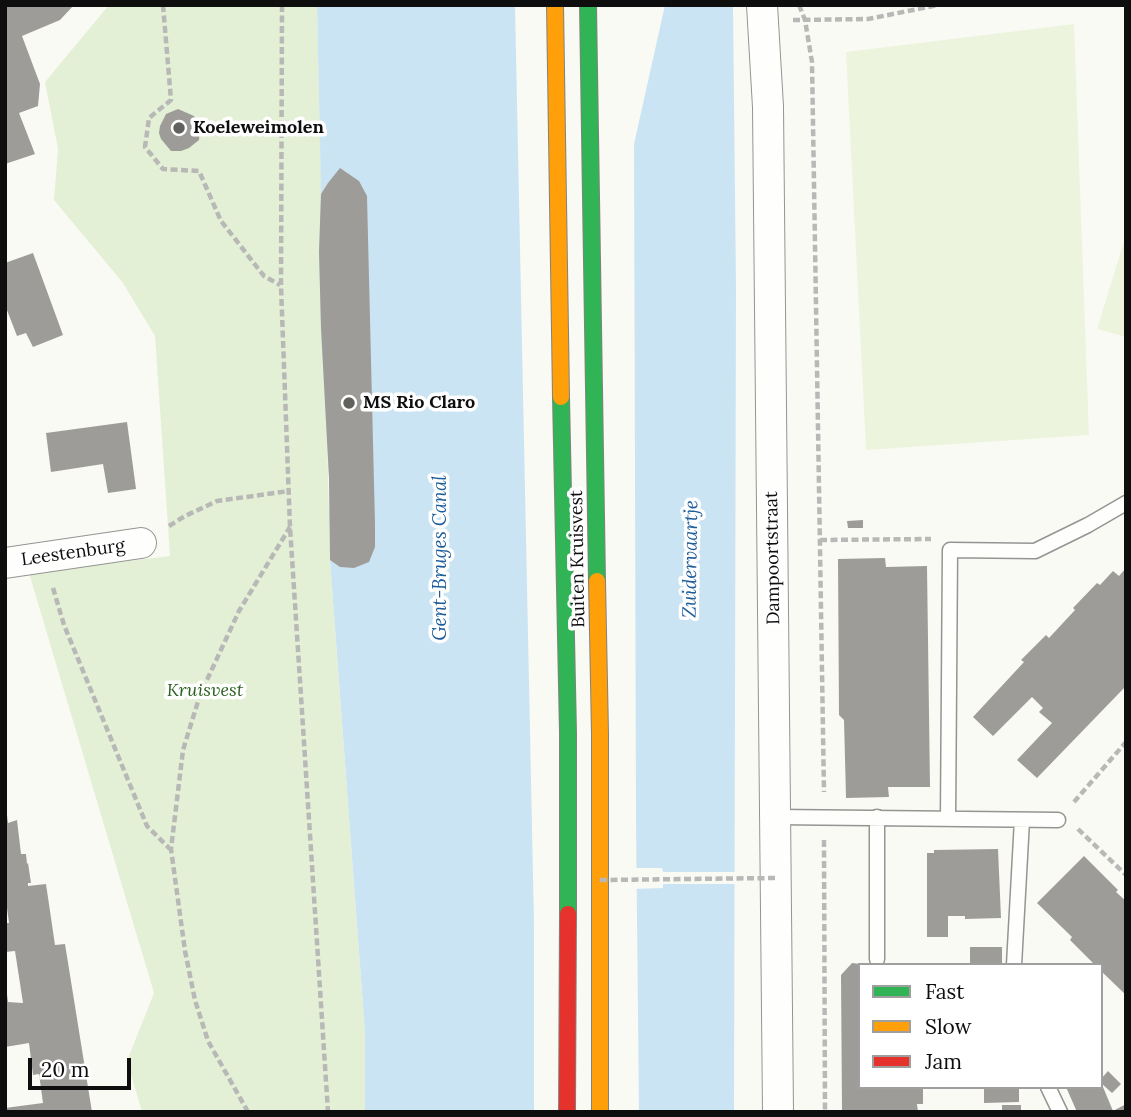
<!DOCTYPE html>
<style>
body{margin:0}
#map{position:relative;width:1131px;height:1117px;overflow:hidden;background:#fafaf4;font-family:Lora,serif}
canvas{display:block}
.frame{position:absolute;inset:0;border:7px solid #0e0e0e;pointer-events:none}
.legend{position:absolute;left:858px;top:963px;width:245px;height:126px;box-sizing:border-box;background:#fff;border:2px solid #9f9f9f;margin:0;padding:9px 12px;list-style:none;font-size:21px;color:#0e0e0e}
.legend li{display:flex;align-items:center;gap:14px;height:35px}
.legend b{width:35px;border:2px solid #9f9f9f}
.scale{position:absolute;left:28px;top:1058px;width:103px;height:32px;box-sizing:border-box;border:4px solid #0e0e0e;border-top:0;padding-left:9px;font-size:21px;line-height:24px;white-space:nowrap;color:#0e0e0e;-webkit-text-stroke:5px #fff;paint-order:stroke}
</style>
<div id="map">
<canvas width="1131" height="1117"></canvas>
<div class="frame"></div>
<ul class="legend">
<li><b style="height:9px;background:#30b455"></b>Fast</li>
<li><b style="height:9px;background:#ff9f0a"></b>Slow</li>
<li><b style="height:9px;background:#e5322d"></b>Jam</li>
</ul>
<div class="scale">20 m</div>
</div>
<script>
const ctx = document.querySelector('canvas').getContext('2d');
ctx.lineJoin = 'round';
function paint(path, color) {
  ctx.fillStyle = color;
  ctx.fill(path, 'evenodd');
}
function stroke(path, color, width, dash) {
  ctx.strokeStyle = color;
  ctx.lineWidth = width;
  ctx.lineCap = dash ? 'butt' : 'round';
  ctx.setLineDash(dash || []);
  ctx.stroke(path);
}
function write(font, color, halo, rows, align = 'center') {
  ctx.font = font + ' Lora,serif';
  ctx.lineWidth = 7;
  ctx.setLineDash([]);
  ctx.textBaseline = 'middle';
  ctx.strokeStyle = halo;
  ctx.fillStyle = color;
  for (const [text, x, y, turn = 0] of rows) {
    ctx.save();
    ctx.translate(x, y);
    ctx.rotate((+turn || 0) * Math.PI / 180);
    ctx.textAlign = isNaN(turn) ? turn : align;
    if (halo) ctx.strokeText(text, 0, 0);
    ctx.fillText(text, 0, 0);
    ctx.restore();
  }
}
paint(new Path2D(`
 M109,5H317L330,560L365,1033V1112H142L127,1061L154,993L29,573L170,556L155,336L123,283L54,200L58,149L45,82Z`), '#e3f0d5');
paint(new Path2D(`
 M1074,24L1089,435L866,450L846,52Z
 M1126,235V337L1097,329Z`), '#ecf4de');
paint(new Path2D(`
 M317,5H515L534,924V1112H365V1033L330,560L329,478L321,328L319,252L321,194Z
 M665,5H733L736,289L734,1112H639L636,822L634,144Z`), '#cbe4f3');
paint(new Path2D(`
 M633,868H662L663,872H737V884H663V888L633,889Z`), '#fafaf4');
paint(new Path2D(`
 M5,5H74L60,20L22,36L40,84L38,106L19,113L35,154L5,164Z
 M178,109L194,116L200,131L199,140L189,148L181,151H171L161,139L159,133L160,126L166,114Z
 M340,168L359,181L367,196L375,524V547L369,562L354,568L340,567L330,560L329,478L321,328L319,252L321,194L328,183Z
 M33,253L63,335L33,347L26,333L17,336L5,305V263Z
 M127,422L136,489L108,493L103,464L51,472L46,433Z
 M863,520V528H848L847,521Z
 M885,558L886,567L927,566L930,787H888L889,797L846,798L844,720L839,715L838,559Z
 M1126,568V686L1037,778L1017,760L1052,723L1039,712L1043,708L1032,697L993,736L973,717L1024,662L1021,660L1046,635L1049,638L1075,610L1073,608L1097,583L1100,585L1113,571L1119,576Z
 M5,815H7L8,823L17,820L21,854H26L27,864L28,863L31,883H28V886L46,884L55,945L65,944L92,1112H5V1108L43,1103L39,1074L33,1075L29,1043L5,1047V994H7L8,1002L23,1003L15,951L5,952V923H9L5,893Z
 M998,849L1001,918L965,919V916H948V937H927V853H934V850Z
 M1084,856L1118,890L1116,892L1126,901V995L1101,971V965H1095L1070,940L1072,937L1037,903Z
 M970,947H1002V965H970Z
 M852,963L860,964V1087H923V1104H917L918,1112H842L841,975Z
 M1108,1071L1121,1084L1112,1093L1101,1083V1079Z
 M984,1087H1019V1102L984,1103Z
 M1066,1087H1103L1113,1111L1126,1104V1112H1077Z
 M1002,1105H1021V1112H1002Z`), '#9e9c99');
const lane = new Path2D(`
 M776,817L1058,820
 M948,819L950,550L1035,551L1088,525L1126,503
 M877,959V817
 M1014,965L1022,820
 M1048,1087L1060,1112`);
const street = new Path2D(`
 M762,5L768,107L778,1112
 M5,563L141,543`);
const fast = new Path2D(`
 M588,5L597,581
 M561,397L568,733V914`);
const slow = new Path2D(`
 M555,5L561,397
 M597,581L600,734V1112`);
const jam = new Path2D(`
 M567,1112L568,914`);
stroke(lane, '#949492', 17);
stroke(street, '#949492', 32);
stroke(fast, '#82827f', 18);
stroke(slow, '#82827f', 18);
stroke(jam, '#82827f', 18);
stroke(new Path2D(`
 M163,5L171,100L149,118L145,147L163,169L199,171L221,221L264,276L280,285
 M282,5L281,286L290,527L328,1112
 M799,5L805,20L812,62L824,792
 M793,20L868,19L938,5
 M169,526L185,516L217,501L289,491
 M820,540L931,539
 M53,588L64,625L147,826L170,849
 M1074,802L1126,742
 M1078,829L1126,875
 M824,840L825,1112
 M248,1112L208,1041L195,1000L185,951L171,849L183,750L200,695L239,611L290,527`), '#b8b8b7', 4.5, [7, 3.5]);
stroke(lane, '#fefefd', 14);
stroke(street, '#fefefd', 30);
stroke(fast, '#30b455', 16);
stroke(slow, '#ff9f0a', 16);
stroke(jam, '#e5322d', 16);
stroke(new Path2D(`
 M600,880L776,878`), '#b8b8b7', 4.5, [7, 3.5]);
for (const [x, y, r, color] of [
 [179,128,7,"#61615e"],
 [349,403,7,"#61615e"]
]) {
  const dot = new Path2D();
  dot.arc(x, y, r, 0, 2 * Math.PI);
  ctx.fillStyle = color;
  ctx.fill(dot);
  stroke(dot, '#fff', 2.5);
}
write('bold 18px', '#0e0e0e', '#fff', [
 ["Koeleweimolen",193,128],
 ["MS Rio Claro",363,403]
], 'left');
write('18px', '#0e0e0e', '#fff', [
 ["Leestenburg",73,553,-8],
 ["Dampoortstraat",773,558,-91],
 ["Buiten Kruisvest",578,559,-91]
]);
write('italic 18px', '#2c6321', '#fff', [
 ["Kruisvest",205,691]
]);
write('italic 19px', '#1d5d9a', '#fff', [
 ["Gent-Bruges Canal",441,558,-90],
 ["Zuidervaartje",691,559,-89]
]);
</script>
